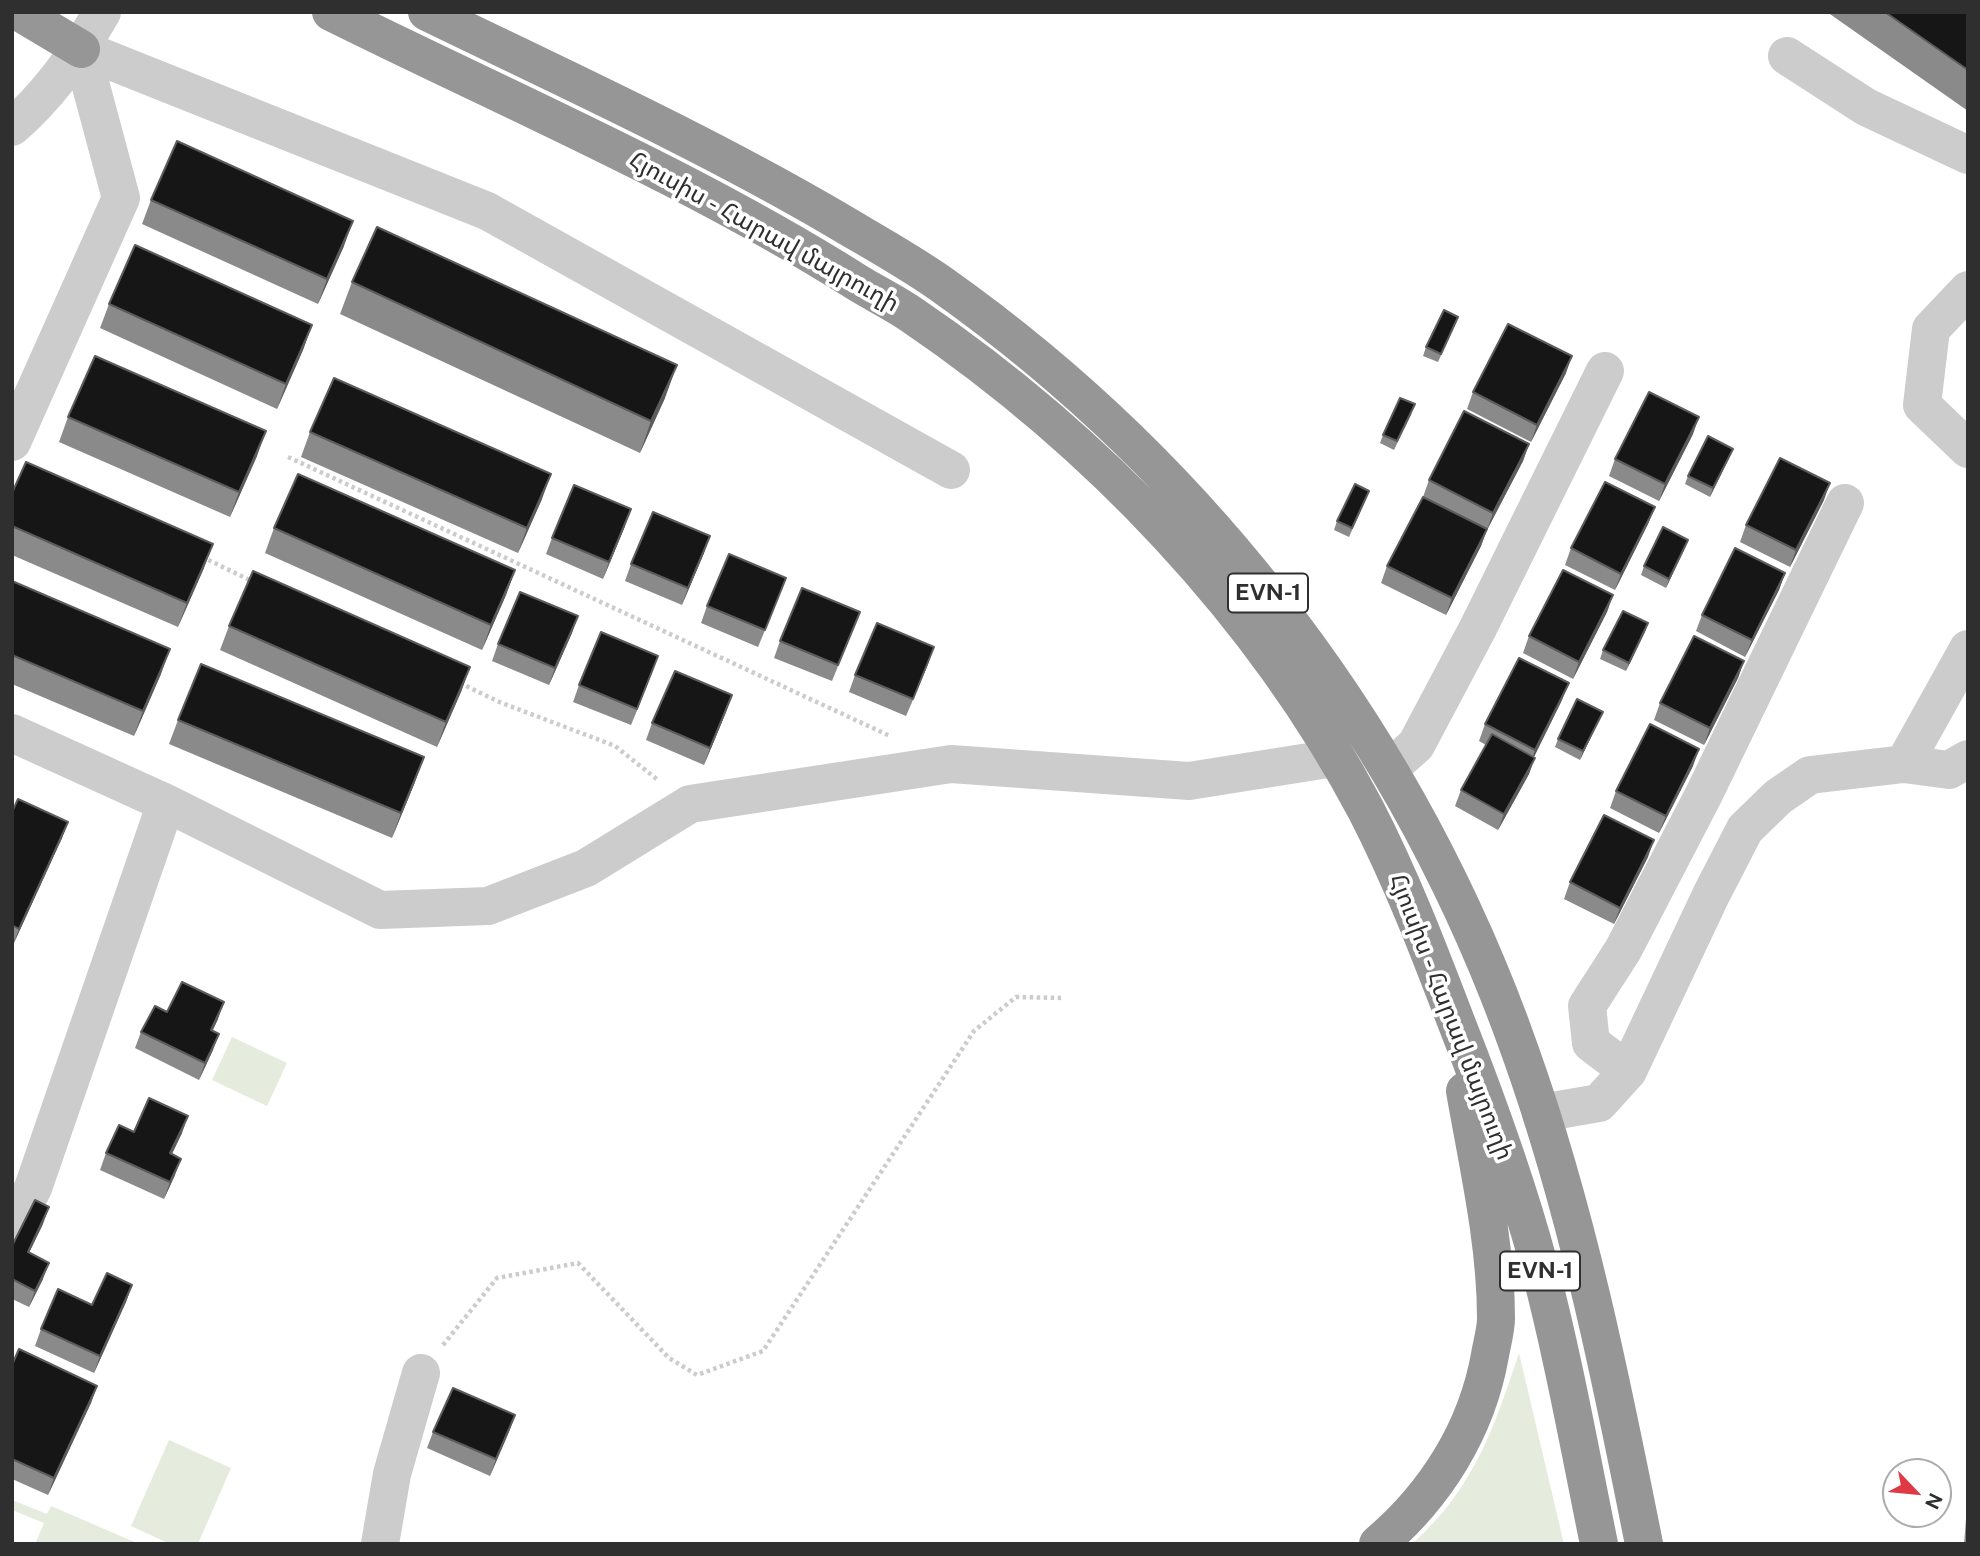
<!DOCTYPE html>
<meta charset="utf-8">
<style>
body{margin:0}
#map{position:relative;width:1980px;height:1556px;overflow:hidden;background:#fff;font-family:"Public Sans",sans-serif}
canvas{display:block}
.frame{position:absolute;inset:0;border:14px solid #2f2f2f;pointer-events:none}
.north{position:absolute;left:1882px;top:1458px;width:70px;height:70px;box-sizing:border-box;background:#fff;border:2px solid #acacac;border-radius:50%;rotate:116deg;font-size:19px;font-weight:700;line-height:28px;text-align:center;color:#2f2f2f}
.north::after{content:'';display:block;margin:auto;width:24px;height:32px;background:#de3945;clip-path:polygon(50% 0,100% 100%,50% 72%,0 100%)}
</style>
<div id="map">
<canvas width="1980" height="1556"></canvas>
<div class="frame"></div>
<div class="north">N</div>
</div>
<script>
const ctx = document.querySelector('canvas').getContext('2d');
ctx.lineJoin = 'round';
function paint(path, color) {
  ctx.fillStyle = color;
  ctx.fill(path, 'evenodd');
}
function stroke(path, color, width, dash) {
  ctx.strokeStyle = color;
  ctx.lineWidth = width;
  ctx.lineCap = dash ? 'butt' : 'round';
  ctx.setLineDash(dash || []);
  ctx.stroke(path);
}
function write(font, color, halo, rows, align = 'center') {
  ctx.font = font + ' "Public Sans","Noto Sans Armenian",sans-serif';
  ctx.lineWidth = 7;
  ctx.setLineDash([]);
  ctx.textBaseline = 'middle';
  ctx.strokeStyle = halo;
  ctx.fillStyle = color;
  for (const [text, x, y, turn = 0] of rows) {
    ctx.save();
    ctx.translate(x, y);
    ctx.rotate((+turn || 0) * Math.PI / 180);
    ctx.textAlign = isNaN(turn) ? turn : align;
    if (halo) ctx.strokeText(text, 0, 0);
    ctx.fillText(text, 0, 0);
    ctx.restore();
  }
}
paint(new Path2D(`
 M232,1037L287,1063L267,1106L212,1080Z
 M1519,1353L1564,1544H1412C1473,1490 1494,1428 1519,1353Z
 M169,1440L231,1468L198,1544H170L131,1526Z
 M12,1500L47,1514L51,1506L139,1544H35L44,1523L12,1510Z`), '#e5ecdd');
stroke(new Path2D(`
 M288,457L890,736
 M202,557L254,582
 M460,683L497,701L615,746L658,780
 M443,1345L497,1278L578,1263L669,1358L697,1375L763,1351L974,1031L1016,997L1064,998`), '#ccc', 4.5, [3.5, 3.5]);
stroke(new Path2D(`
 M81,49L487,211L951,470
 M1787,56L1866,107L1968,155
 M12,127C49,95 78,54 102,12
 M1968,290L1931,329L1922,405L1968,449
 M12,442L121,198L81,49
 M12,733L166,803L380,910L488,906L586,868L690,804L951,764L1189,781L1334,758
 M1904,764L1968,649
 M1389,769L1416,745L1478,628L1605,371
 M1628,1071L1591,1043L1587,1006L1623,950L1704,794L1845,503
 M1541,1113L1599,1103L1628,1071L1711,895L1745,829L1778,797L1810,775L1904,764L1949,770L1968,759
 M12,1228L33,1188L166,803
 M380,1544L392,1474L421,1373`), '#ccc', 38);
stroke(new Path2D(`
 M19,12L81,49
 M331,12C508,100 690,177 858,283C876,294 895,303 912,315C1096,440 1262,613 1366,810C1402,880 1429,951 1457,1024C1488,1103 1517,1182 1539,1265C1563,1356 1580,1451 1599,1544
 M427,12C565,79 703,142 835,219C870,240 907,260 941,284C1208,473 1411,742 1520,1051C1577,1210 1611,1378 1644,1544
 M1378,1544C1436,1495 1477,1429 1490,1355C1492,1343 1496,1330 1496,1318C1496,1243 1478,1165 1465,1091`), '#969696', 38);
paint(new Path2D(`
 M1827,12H1968V111Z
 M151,200L344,246L318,304L142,224Z
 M352,282L665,398L640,453L340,314Z
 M109,304L312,325L303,350L277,409L100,328Z
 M1455,325L1438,362L1423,356L1426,347Z
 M1566,373L1531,442L1467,409L1473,392Z
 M1412,413L1394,450L1380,443L1383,435Z
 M68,417L257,456L230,517L59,442Z
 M310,432L542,499L518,553L301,457Z
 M1693,434L1659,501L1609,476L1615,459Z
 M1529,444L1523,461L1487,530L1481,546L1446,615L1381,583L1387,566L1423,497L1429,480Z
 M1729,458L1710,497L1685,484L1688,476Z
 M12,493L204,568L178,627L12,555Z
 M1366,499L1349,537L1334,530L1337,521Z
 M1824,500L1790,567L1740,542L1746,525Z
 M1655,507L1648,524L1615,590L1565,565L1571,548Z
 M625,526L603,579L546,554L552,538Z
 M274,528L515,570L506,595L482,650L265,553Z
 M1688,540L1666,588L1641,575L1644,566Z
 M704,553L682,605L625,581L631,564Z
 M1785,573L1779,590L1745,657L1696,631L1702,615Z
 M12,581L161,674L134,736L12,684Z
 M780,594L758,647L701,623L707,606Z
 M1613,595L1607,612L1573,679L1523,653L1529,636Z
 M1648,623L1626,671L1600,659L1603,650Z
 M229,626L470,667L461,692L437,747L220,650Z
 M853,629L832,681L774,658L780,641Z
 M572,633L549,685L492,661L498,644Z
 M658,656L631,725L573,702L579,685Z
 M1744,661L1738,678L1704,745L1654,720L1660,703Z
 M928,664L906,716L849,692L855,675Z
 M1562,700L1534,757L1529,774L1498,830L1455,806L1461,790L1486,745L1479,741L1485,724Z
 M726,712L704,765L646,740L652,723Z
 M178,720L415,782L392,838L169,744Z
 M1599,720L1580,760L1555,747L1558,739Z
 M1693,766L1659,833L1610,808L1616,791Z
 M12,812L68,822L62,838L13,945Z
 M1648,857L1614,924L1564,899L1570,882Z
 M167,1012L218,1019L213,1030V1050L199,1080L135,1048L141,1032Z
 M134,1132L182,1133L172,1154L175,1175L164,1199L100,1170L106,1153Z
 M43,1224L29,1253L43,1279L29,1307L12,1299V1246Z
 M132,1285L126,1302L94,1373L35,1346L41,1329L92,1305Z
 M12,1365L97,1386L91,1403L48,1495L12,1479Z
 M515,1415L490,1476L427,1448L433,1432Z
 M1968,1494V1544H1964Z`), '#8a8a8a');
paint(new Path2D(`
 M353,221L344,246L318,304L327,279Z
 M312,325L303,350L277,409L286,384Z
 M1572,356L1566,373L1531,442L1537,425Z
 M677,365L665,398L640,453L651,421Z
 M1699,417L1693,434L1659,501L1665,484Z
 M266,431L257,456L230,517L239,492Z
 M1529,444L1523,461L1487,530L1493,513Z
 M1733,449L1729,458L1710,497L1713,488Z
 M551,474L542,499L518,553L527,528Z
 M1830,483L1824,500L1790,567L1796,550Z
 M1655,507L1648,524L1615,590L1621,574Z
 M631,509L625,526L603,579L609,562Z
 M1487,529L1481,546L1446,615L1452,598Z
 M710,536L704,553L682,605L688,588Z
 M1688,540L1685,548L1666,588L1669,579Z
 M213,544L204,568L178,627L187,603Z
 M515,570L506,595L482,650L491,625Z
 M1785,573L1779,590L1745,657L1752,640Z
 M1613,595L1607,612L1573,679L1579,662Z
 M578,616L572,633L549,685L555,668Z
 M1648,623L1645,632L1626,671L1629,663Z
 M934,647L928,664L906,716L913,699Z
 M170,649L161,674L134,736L143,711Z
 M658,656L652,673L631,725L637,709Z
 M1744,661L1738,678L1704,745L1710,728Z
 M470,667L461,692L437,747L446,722Z
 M1569,683L1562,700L1529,767L1535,750Z
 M732,695L726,712L704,765L710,748Z
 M1603,712L1599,720L1580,760L1583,751Z
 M1699,749L1693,766L1659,833L1666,816Z
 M424,757L415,782L392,838L401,813Z
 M1535,758L1529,774L1498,830L1504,814Z
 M68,822L62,838L13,945L19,929Z
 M1654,840L1648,857L1614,924L1620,908Z
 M224,1002L218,1019L205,1046L211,1030Z
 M219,1034L213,1050L199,1080L205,1063Z
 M188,1116L182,1133L164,1170L170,1153Z
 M181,1159L175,1175L164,1199L170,1182Z
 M49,1207L43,1224L21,1269L28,1252Z
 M49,1263L43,1279L29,1307L35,1291Z
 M132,1285L126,1302L94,1373L100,1356Z
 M97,1386L91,1403L48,1495L54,1478Z
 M515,1415L509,1432L490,1476L496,1459Z`), '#5c5c5c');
const building = new Path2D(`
 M1885,12H1968V70Z
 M177,141L353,221L327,279L151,200Z
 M377,227L677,365L651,421L352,282Z
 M135,245L312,325L286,384L109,304Z
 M1444,310L1458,317L1441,354L1426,347Z
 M1508,324L1572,356L1537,425L1473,392Z
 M95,356L266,431L239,492L68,417Z
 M334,378L551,474L527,528L310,432Z
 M1649,392L1699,417L1665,484L1615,459Z
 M1400,398L1415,404L1397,441L1383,435Z
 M1464,411L1529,444L1493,513L1429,480Z
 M1708,436L1733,449L1713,488L1688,476Z
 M1780,458L1830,483L1796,550L1746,525Z
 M26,462L213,544L187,603L12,526V493Z
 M298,474L515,570L491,625L274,528Z
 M1605,482L1655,507L1621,574L1571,548Z
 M1355,484L1369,491L1352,528L1337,521Z
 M574,485L631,509L609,562L552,538Z
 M1423,497L1487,529L1452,598L1387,566Z
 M653,512L710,536L688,588L631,564Z
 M1663,527L1688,540L1669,579L1644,566Z
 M1735,548L1785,573L1752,640L1702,615Z
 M729,554L786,578L765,630L707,606Z
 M1563,570L1613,595L1579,662L1529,636Z
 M253,571L470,667L446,722L229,626Z
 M12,581L170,649L143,711L12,655Z
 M802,588L860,612L838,665L780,641Z
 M520,592L578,616L555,668L498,644Z
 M1623,611L1648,623L1629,663L1603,650Z
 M877,623L934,647L913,699L855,675Z
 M601,632L658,656L637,709L579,685Z
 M1694,636L1744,661L1710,728L1660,703Z
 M1519,658L1569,683L1535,750L1485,724Z
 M201,664L424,757L401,813L178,720Z
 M675,671L732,695L710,748L652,723Z
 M1577,699L1603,712L1583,751L1558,739Z
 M1650,724L1699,749L1666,816L1616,791Z
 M1492,734L1535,758L1504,814L1461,790Z
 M18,799L68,822L19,929L12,925V812Z
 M1604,815L1654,840L1620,908L1570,882Z
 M182,982L224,1002L211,1030L219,1034L205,1063L141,1032L155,1006L167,1012Z
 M149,1098L188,1116L170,1153L181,1159L170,1182L106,1153L119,1125L134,1132Z
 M35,1200L49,1207L28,1252L49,1263L35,1291L12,1279V1246Z
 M107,1273L132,1285L100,1356L41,1329L58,1289L92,1305Z
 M19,1349L97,1386L54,1478L12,1459V1365Z
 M453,1388L515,1415L496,1459L433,1432Z`);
paint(building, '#161616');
stroke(building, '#5c5c5c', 2);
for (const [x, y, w] of [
 [1268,593,80],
 [1540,1271,80]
]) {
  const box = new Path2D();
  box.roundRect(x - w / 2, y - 19.5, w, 39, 5);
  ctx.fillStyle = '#fff';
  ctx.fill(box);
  stroke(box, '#2f2f2f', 2);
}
write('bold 23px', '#2f2f2f', null, [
 ["EVN-1",1268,593],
 ["EVN-1",1540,1271]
]);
write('24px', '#2f2f2f', '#fff', [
 ["Հյուսիս - Հարավ մայրուղի",764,232,29],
 ["Հյուսիս - Հարավ մայրուղի",1451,1017,69]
]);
</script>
